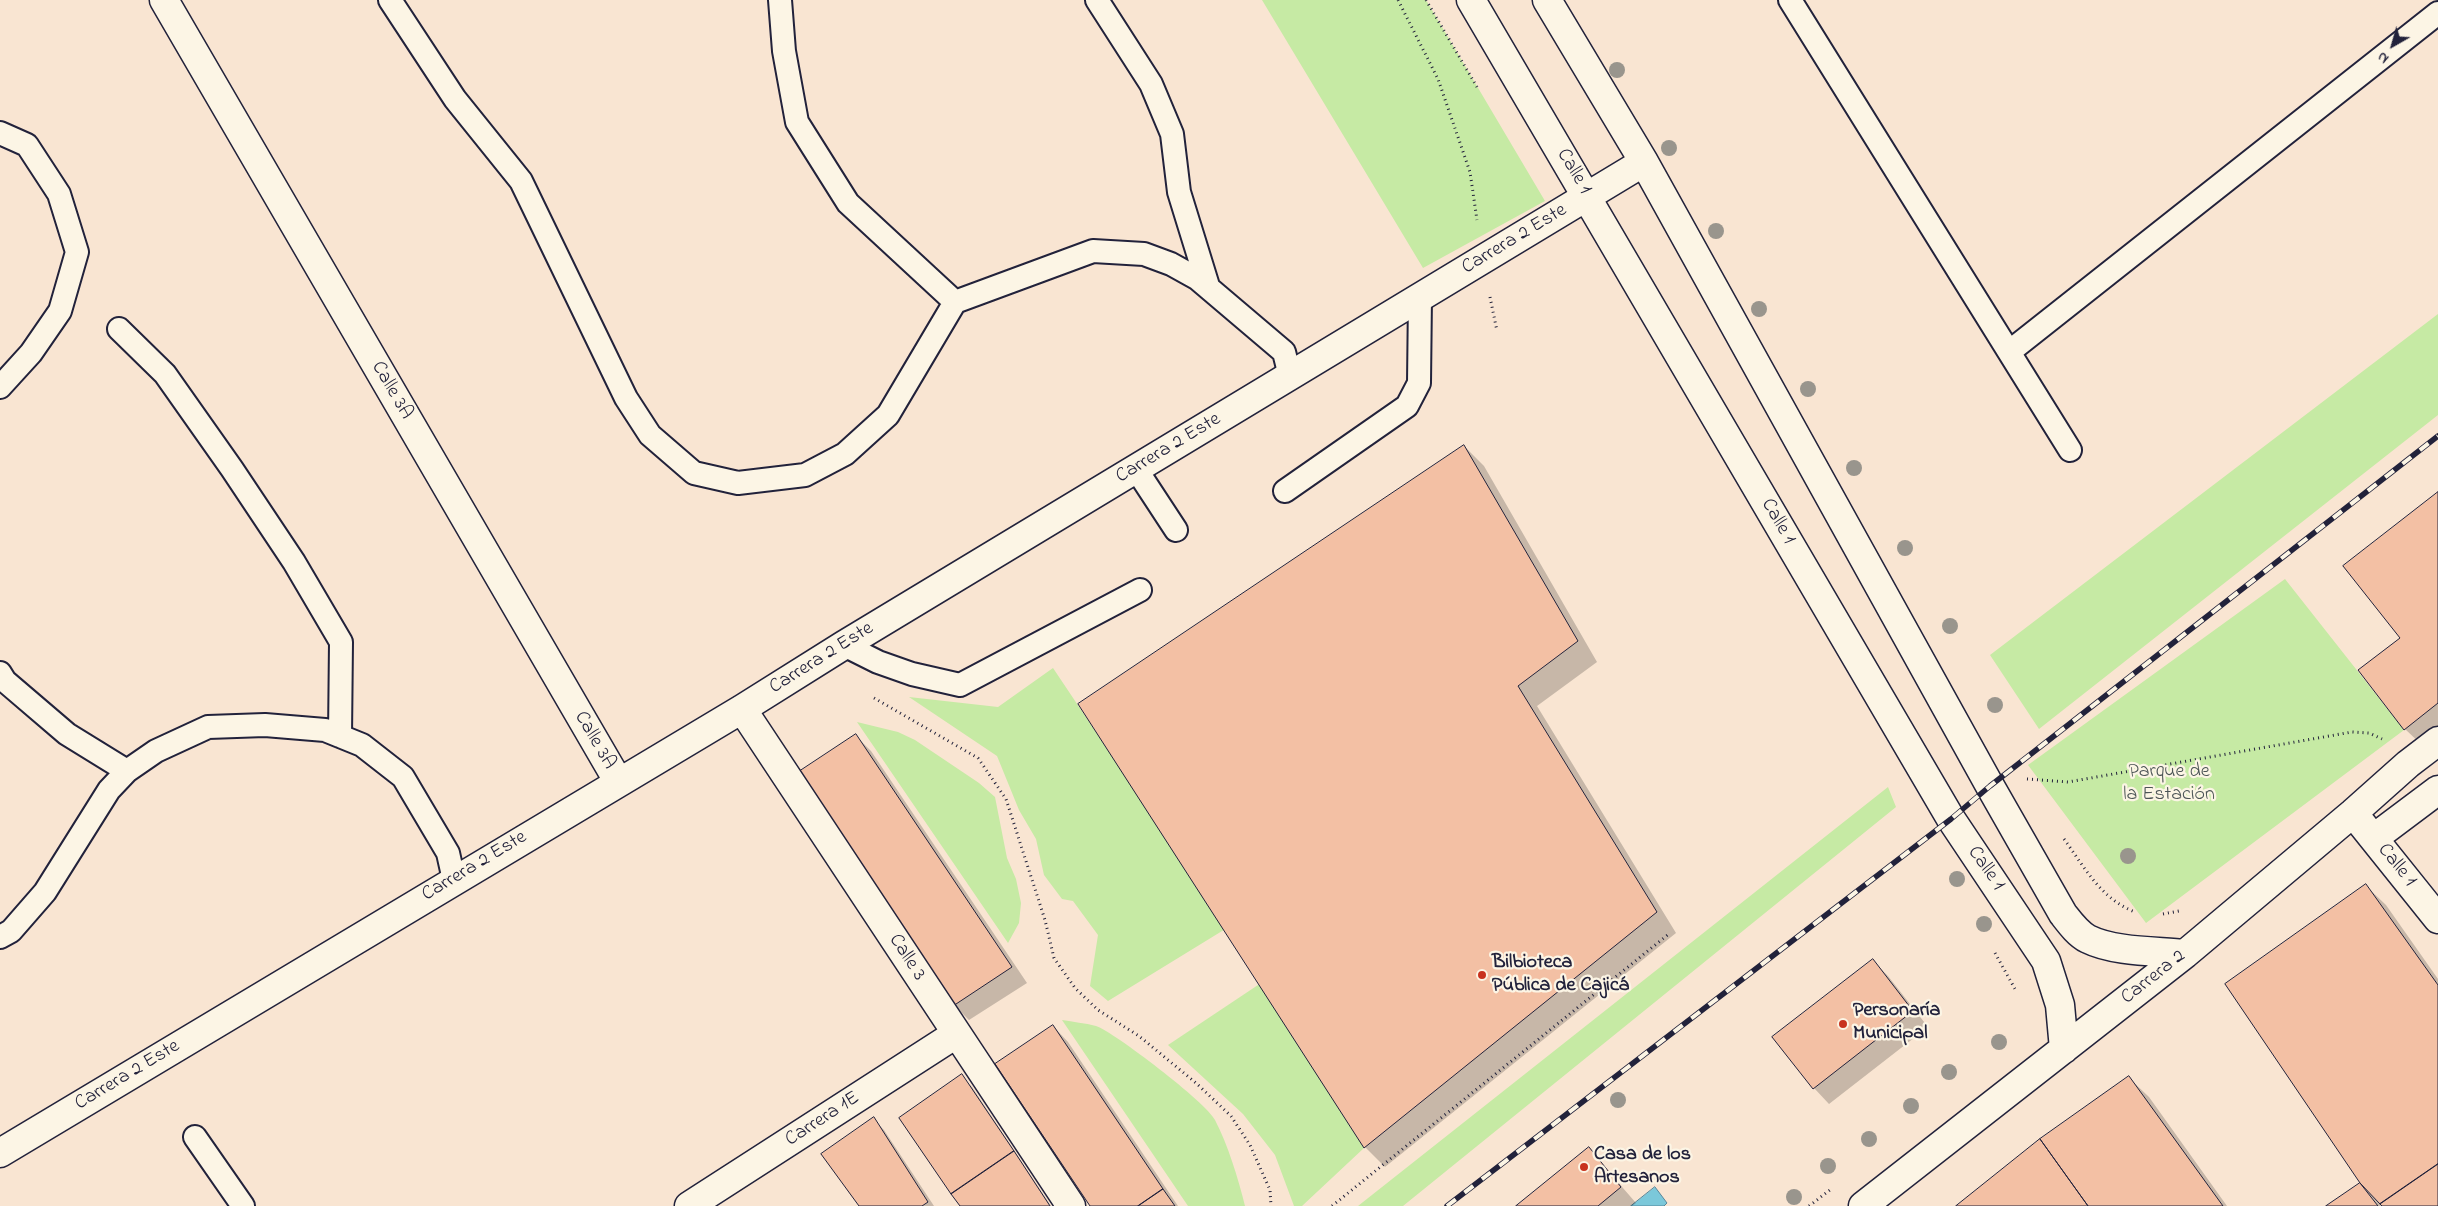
<!DOCTYPE html>
<meta charset="utf-8">
<style>
body{margin:0}
#map{position:relative;width:2438px;height:1206px;overflow:hidden;background:#f9e5d2;font-family:"Indie Flower",sans-serif}
canvas{display:block}
.north{position:absolute;left:2368px;top:20px;width:50px;height:50px;-webkit-text-stroke:4px #fcf5e5;paint-order:stroke;rotate:218deg;font-size:14px;font-weight:700;line-height:20px;text-align:center;color:#22223b}
.north::after{content:'';display:block;margin:auto;width:18px;height:22px;background:#22223b;clip-path:polygon(50% 0,100% 100%,50% 72%,0 100%)}
</style>
<div id="map">
<canvas width="2438" height="1206"></canvas>
<div class="north">N</div>
</div>
<script>
const ctx = document.querySelector('canvas').getContext('2d');
ctx.lineJoin = 'round';
function paint(path, color) {
  ctx.fillStyle = color;
  ctx.fill(path, 'evenodd');
}
function stroke(path, color, width, dash) {
  ctx.strokeStyle = color;
  ctx.lineWidth = width;
  ctx.lineCap = dash ? 'butt' : 'round';
  ctx.setLineDash(dash || []);
  ctx.stroke(path);
}
function write(font, color, halo, rows, align = 'center') {
  ctx.font = font + ' "Indie Flower",sans-serif';
  ctx.lineWidth = 4.5;
  ctx.setLineDash([]);
  ctx.textBaseline = 'middle';
  ctx.strokeStyle = halo;
  ctx.fillStyle = color;
  for (const [text, x, y, turn = 0] of rows) {
    ctx.save();
    ctx.translate(x, y);
    ctx.rotate((+turn || 0) * Math.PI / 180);
    ctx.textAlign = isNaN(turn) ? turn : align;
    if (halo) ctx.strokeText(text, 0, 0);
    ctx.fillText(text, 0, 0);
    ctx.restore();
  }
}
paint(new Path2D(`
 M1262,0H1426L1545,201L1423,268Z
 M2438,314V415L2039,729L1990,655Z
 M2285,579L2404,730L2146,923L2028,765Z
 M1053,668L1227,928L1108,1001L1090,986L1098,935L1073,901L1062,899L1044,875L1036,839L1019,810L997,756L909,697L998,707Z
 M857,722L898,732L915,740L979,783L995,797L1007,858L1016,879L1021,903L1019,923L1008,943Z
 M1888,787L1896,807L1403,1206H1358Z
 M1261,983L1364,1148L1302,1206H1294L1275,1155L1243,1114L1168,1045Z
 M1062,1020C1073,1022 1085,1023 1096,1026C1114,1032 1207,1103 1215,1120C1228,1145 1238,1178 1245,1206H1188Z`), '#c6eaa4');
const water = new Path2D(`
 M1655,1187L1667,1203L1664,1206H1631Z`);
paint(water, '#7bc8da');
stroke(water, '#57869a', 1);
paint(new Path2D(`
 M1464,446L1484,466L1597,662L1537,706L1676,933L1385,1167L1365,1147Z
 M2438,494V738L2425,748L2405,729L2402,638Z
 M856,736L871,751L1027,983L969,1020L954,1005Z
 M2366,886L2386,905L2438,979V1206H2328L2362,1183Z
 M1873,961L1888,976L1928,1027L1829,1104L1814,1088Z
 M1053,1026L1068,1042L1178,1206H1093Z
 M961,1076L972,1087L1051,1206H960L900,1118Z
 M2129,1078L2149,1097L2227,1206H1958Z
 M873,1119L884,1130L934,1206H861Z
 M1589,1149L1636,1203L1632,1206H1518Z`), '#0003');
const building = new Path2D(`
 M1464,445L1578,641L1518,686L1657,912L1364,1148L1078,704Z
 M2438,492V703L2404,730L2358,670L2400,638L2343,566Z
 M856,734L1012,967L953,1006L797,773Z
 M2366,884L2438,985V1164L2380,1204L2360,1183L2225,984Z
 M1873,959L1913,1011L1813,1089L1772,1037Z
 M1053,1025L1163,1189L1138,1206H1090L995,1064Z
 M962,1074L1014,1151L951,1194L899,1118Z
 M2129,1076L2223,1206H2088L2040,1139Z
 M874,1117L928,1202L922,1206H859L821,1154Z
 M2040,1139L2088,1206H1956Z
 M1589,1147L1621,1187L1598,1206H1516Z
 M1014,1151L1050,1206H960L951,1194Z
 M2438,1164V1206H2382L2380,1204Z
 M2360,1183L2378,1206H2326Z
 M1163,1189L1175,1206H1138Z`);
paint(building, '#f3c0a4');
stroke(building, '#22223b', 1);
const service = new Path2D(`
 M390,0L455,99L521,181L626,398L650,435L694,473L738,483L805,475L845,454L888,415L955,302L1093,251L1144,254L1171,264L1198,279L1284,352L1290,376
 M780,0L784,51L797,122L848,203L955,302
 M1097,0L1151,84L1172,134L1179,192L1208,286
 M1790,0L2070,450
 M0,133L27,145L59,194L77,252L60,311L31,353L0,387
 M119,329L165,374L232,469L294,562L341,642L340,736
 M2009,352L2438,13
 M1136,469L1176,530
 M1285,491L1407,406L1419,383L1420,297
 M844,645L878,662L912,674L960,685L1140,590
 M0,673L5,681L67,734L127,771
 M0,937L11,931L45,892L109,790L127,771L156,751L208,727L265,725L325,730L362,745L403,777L448,853L454,880
 M195,1137L243,1206`);
const minor = new Path2D(`
 M164,0L618,781
 M1471,0L1951,819L2046,961L2060,1005L2064,1049
 M1547,0L1644,162L1990,786L2063,914C2070,923 2078,934 2088,939C2114,952 2156,951 2185,954
 M742,709L1071,1206
 M2353,813L2438,919
 M2374,838L2438,790
 M0,1153L742,709L844,645L1644,162
 M689,1206L956,1034
 M1863,1206L2185,954L2353,813L2408,764L2438,741`);
stroke(service, '#22223b', 26);
stroke(minor, '#22223b', 31);
stroke(new Path2D(`
 M1398,0L1438,79L1470,172L1477,220
 M1426,0L1477,87
 M1490,297L1497,331
 M874,698L978,758L1006,799L1045,920L1054,958L1075,988L1098,1010L1139,1036L1196,1083L1231,1116L1250,1145L1270,1190L1271,1206
 M2027,779L2068,782L2352,732L2369,733L2382,739
 M2064,839C2085,868 2101,899 2135,912
 M2163,914L2179,911
 M1995,953L2015,989
 M1332,1206L1670,933
 M1809,1206L1830,1190`), '#22223b', 3, [1, 4]);
stroke(service, '#fcf5e5', 22);
stroke(minor, '#fcf5e5', 28);
const rail = new Path2D(`
 M1447,1206L1951,819L1990,786L2438,436`);
stroke(rail, '#22223b', 5.5);
stroke(rail, '#fcf5e5', 4, [11]);
ctx.fillStyle = '#99958d';
for (const [x, y] of [
 [1617,70],
 [1669,148],
 [1716,231],
 [1759,309],
 [1808,389],
 [1854,468],
 [1905,548],
 [1950,626],
 [1995,705],
 [2128,856],
 [1957,879],
 [1984,924],
 [1999,1042],
 [1949,1072],
 [1618,1100],
 [1911,1106],
 [1869,1139],
 [1828,1166],
 [1794,1197]
]) {
  ctx.beginPath();
  ctx.arc(x, y, 8, 0, 2 * Math.PI);
  ctx.fill();
}
for (const [x, y, r, color] of [
 [1482,975,5,"#c8321e"],
 [1843,1024,5,"#c8321e"],
 [1584,1167,5,"#c8321e"]
]) {
  const dot = new Path2D();
  dot.arc(x, y, r, 0, 2 * Math.PI);
  ctx.fillStyle = color;
  ctx.fill(dot);
  stroke(dot, '#fcf5e5', 2);
}
write('20px', '#22223b', '#fcf5e5', [
 ["Calle 1",1573,172,59],
 ["Carrera 2 Este",1515,240,-31],
 ["Calle 3A",391,391,60],
 ["Carrera 2 Este",1169,449,-31],
 ["Calle 1",1777,522,60],
 ["Carrera 2 Este",822,659,-32],
 ["Calle 3A",594,741,60],
 ["Calle 1",2396,866,51],
 ["Carrera 2 Este",475,867,-31],
 ["Calle 1",1985,869,55],
 ["Calle 3",906,958,57],
 ["Carrera 2",2154,978,-38],
 ["Carrera 2 Este",128,1076,-31],
 ["Carrera 1E",823,1120,-33]
]);
write('20px', '#4b5455', '#fcf5e5', [
 ["Parque de",2169,773],
 ["la Estación",2169,796]
]);
write('bold 20px', '#22223b', '#fcf5e5', [
 ["Bilbioteca",1492,964],
 ["Pública de Cajicá",1492,987],
 ["Personaría",1853,1012],
 ["Municipal",1853,1035],
 ["Casa de los",1594,1156],
 ["Artesanos",1594,1179]
], 'left');
</script>
